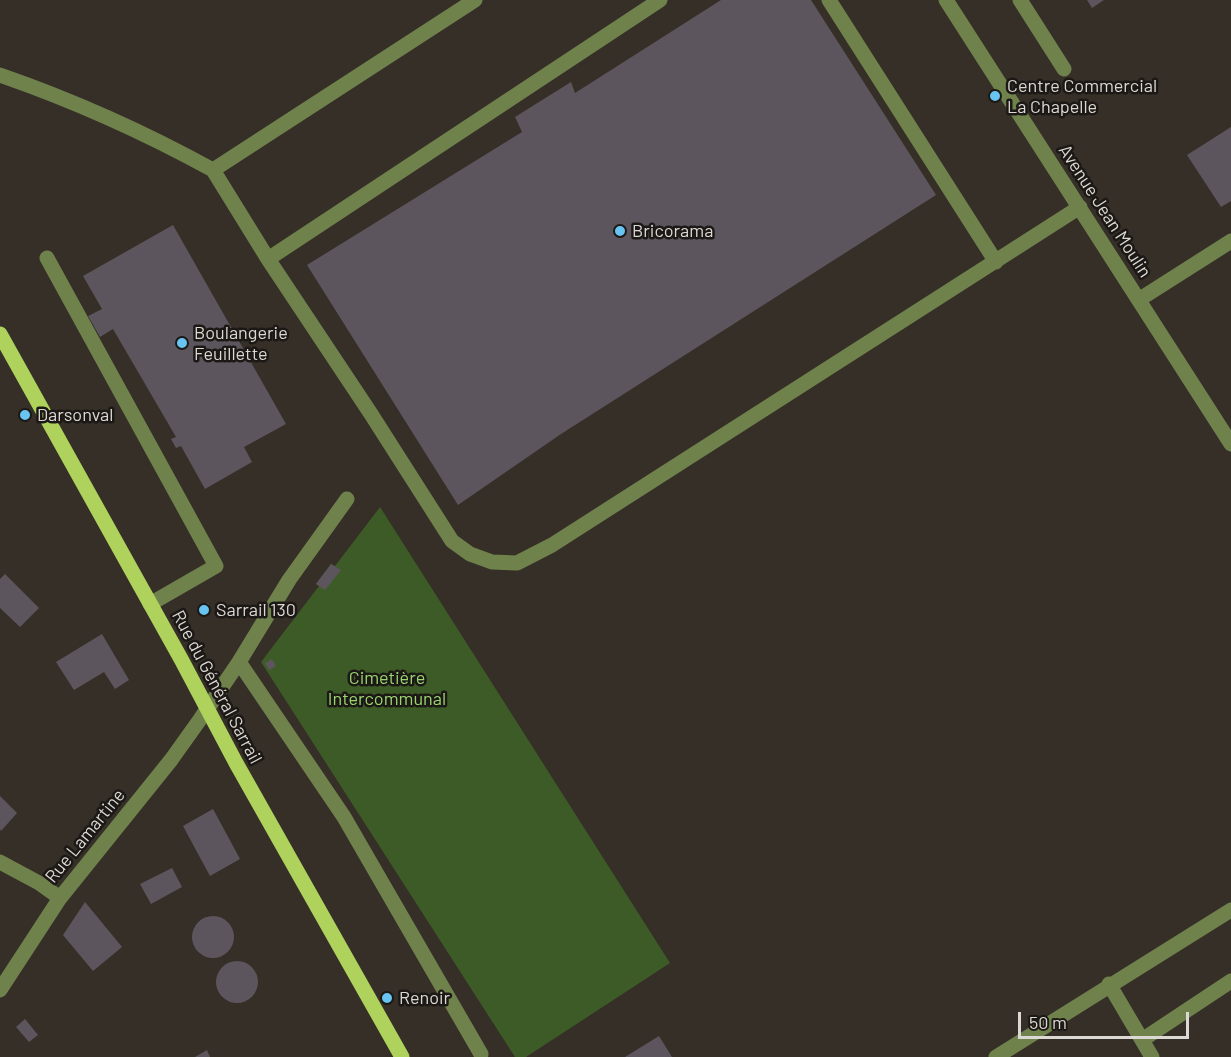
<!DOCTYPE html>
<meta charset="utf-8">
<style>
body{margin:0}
#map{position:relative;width:1231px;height:1057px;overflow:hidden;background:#362f28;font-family:Barlow,sans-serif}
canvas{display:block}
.scale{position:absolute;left:1018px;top:1012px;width:171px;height:27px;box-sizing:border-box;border:3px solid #dcd8d3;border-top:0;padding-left:8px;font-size:18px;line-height:21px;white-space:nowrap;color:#dcd8d3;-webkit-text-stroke:4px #1b1815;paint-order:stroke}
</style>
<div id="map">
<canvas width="1231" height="1057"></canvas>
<div class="scale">50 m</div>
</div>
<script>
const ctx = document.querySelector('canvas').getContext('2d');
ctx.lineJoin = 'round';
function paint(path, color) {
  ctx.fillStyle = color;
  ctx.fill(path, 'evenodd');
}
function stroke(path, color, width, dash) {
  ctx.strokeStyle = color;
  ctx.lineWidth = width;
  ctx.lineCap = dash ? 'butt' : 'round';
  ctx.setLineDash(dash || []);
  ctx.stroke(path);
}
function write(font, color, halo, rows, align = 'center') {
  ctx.font = font + ' Barlow,sans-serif';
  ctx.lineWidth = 5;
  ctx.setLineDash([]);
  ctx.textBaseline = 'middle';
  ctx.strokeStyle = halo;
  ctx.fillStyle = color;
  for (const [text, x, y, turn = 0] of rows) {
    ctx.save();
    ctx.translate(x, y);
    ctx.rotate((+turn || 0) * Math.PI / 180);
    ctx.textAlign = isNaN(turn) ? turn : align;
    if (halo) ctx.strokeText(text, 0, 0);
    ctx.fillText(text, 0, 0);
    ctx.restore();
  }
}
paint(new Path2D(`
 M380,507L670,963L526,1057H515L261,662L319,586L316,584L331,564L335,566Z`), '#3d5b27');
paint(new Path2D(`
 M721,0H811L936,195L561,434L458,505L307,265L522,132L515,117L571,82L575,93Z
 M1087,0H1104L1092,8Z
 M1231,127V201L1221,207L1187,155Z
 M173,225L286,424L244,447L252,462L205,489L181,446L176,448L171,439L176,437L113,329L100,337L88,316L102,309L83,276Z
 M331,564L341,570L325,590L316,584Z
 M5,574L39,608L20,627L0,608V579Z
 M208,603L211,610L201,616L197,610Z
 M102,634L129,680L115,689L104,672L74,690L56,662Z
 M272,659L276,666L269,670L265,663Z
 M0,796L17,813L1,831L0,829Z
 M213,809L240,859L210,876L183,826Z
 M172,868L182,887L151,904L140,884Z
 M85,902L122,947L93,971L63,935Z
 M192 937a21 21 0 1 1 42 0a21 21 0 1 1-42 0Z
 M216 982a21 21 0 1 1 42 0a21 21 0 1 1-42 0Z
 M25,1019L38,1035L29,1042L16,1027Z
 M659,1036L672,1057H625Z
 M207,1050L210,1057H195Z`), '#5d555d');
stroke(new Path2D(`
 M829,0L996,262
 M946,0L1231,444
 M1020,0L1064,69
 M0,75C75,101 144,132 213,170L475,0
 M213,170L268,259L660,0
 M47,258L216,566L150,604
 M268,259L371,414L452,541L470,554L492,562L517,563L552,545L1080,207
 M1140,299L1231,241
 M239,662L344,817L481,1054
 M0,862L39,883L60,898
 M1109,984L1152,1057
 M0,990L60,898L171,760L201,718L239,662L289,580L347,499
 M1142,1040L1231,981
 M996,1057L1231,910`), '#6f824c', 15);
stroke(new Path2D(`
 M0,334L181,659L236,763L402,1057`), '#aed25c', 15);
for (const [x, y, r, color] of [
 [995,96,6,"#68c4f0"],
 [620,231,6,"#68c4f0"],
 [182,343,6,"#68c4f0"],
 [25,415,6,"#68c4f0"],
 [204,610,6,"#68c4f0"],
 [387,998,6,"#68c4f0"]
]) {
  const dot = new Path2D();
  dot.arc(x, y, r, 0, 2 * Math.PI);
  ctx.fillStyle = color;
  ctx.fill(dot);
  stroke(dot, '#1b1815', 2);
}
write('18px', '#dcd8d3', '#1b1815', [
 ["Centre Commercial",1007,86],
 ["La Chapelle",1007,107],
 ["Bricorama",632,231],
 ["Boulangerie",194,333],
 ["Feuillette",194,354],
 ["Darsonval",37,415],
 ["Sarrail 130",216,610],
 ["Renoir",399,998]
], 'left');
write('18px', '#dcd8d3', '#1b1815', [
 ["Avenue Jean Moulin",1105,211,57],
 ["Rue du Général Sarrail",217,687,62],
 ["Rue Lamartine",85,836,-51]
]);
write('18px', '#9ad66f', '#1b1815', [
 ["Cimetière",387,678],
 ["Intercommunal",387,699]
]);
</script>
